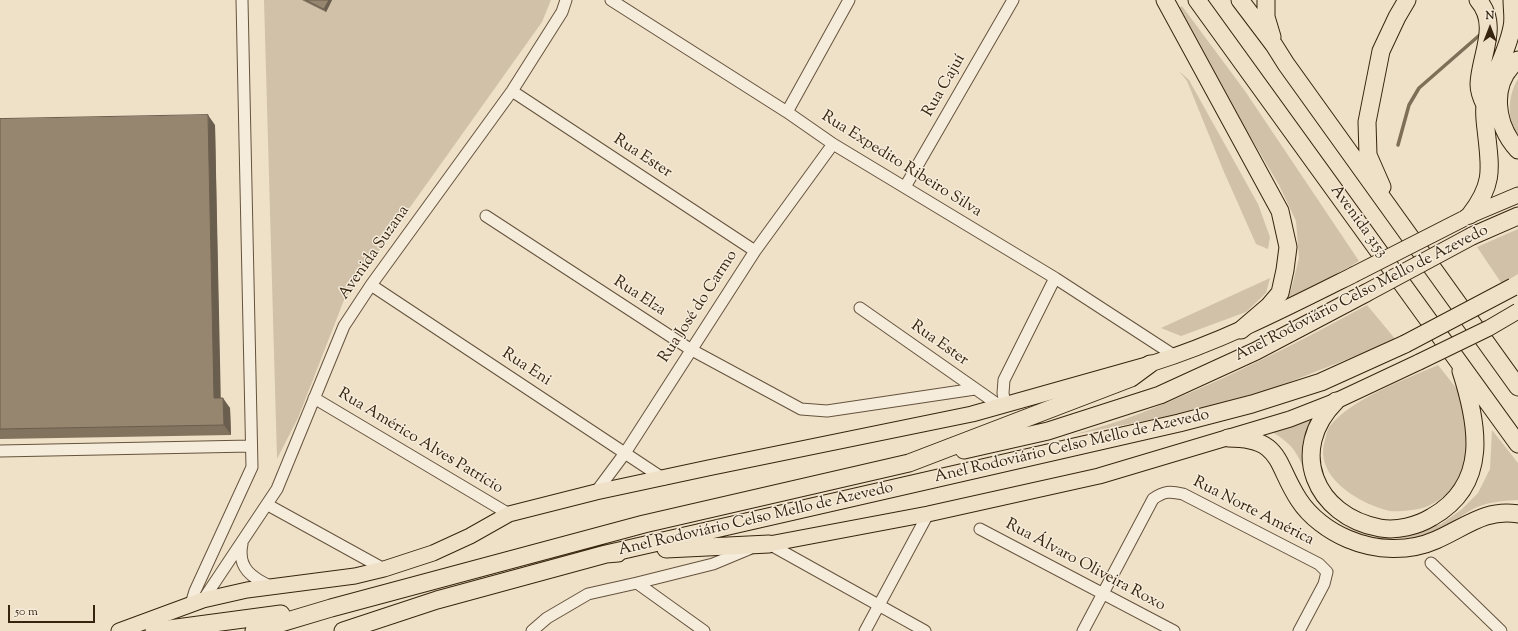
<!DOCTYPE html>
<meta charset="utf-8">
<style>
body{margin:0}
#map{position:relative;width:1518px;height:631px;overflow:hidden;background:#efe1c7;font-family:"Sorts Mill Goudy",serif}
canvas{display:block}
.north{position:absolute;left:1470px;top:8px;width:40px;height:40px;-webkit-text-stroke:3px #f5ecdb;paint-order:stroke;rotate:0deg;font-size:11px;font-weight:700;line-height:16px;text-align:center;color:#37240f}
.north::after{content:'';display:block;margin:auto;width:14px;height:18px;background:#37240f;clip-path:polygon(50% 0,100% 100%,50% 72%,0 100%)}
.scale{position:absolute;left:8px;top:605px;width:87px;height:18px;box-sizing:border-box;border:2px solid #37240f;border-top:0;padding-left:5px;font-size:12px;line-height:14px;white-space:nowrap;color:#37240f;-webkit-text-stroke:3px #f5ecdb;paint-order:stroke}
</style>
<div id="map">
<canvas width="1518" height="631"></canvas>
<div class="north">N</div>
<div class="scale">50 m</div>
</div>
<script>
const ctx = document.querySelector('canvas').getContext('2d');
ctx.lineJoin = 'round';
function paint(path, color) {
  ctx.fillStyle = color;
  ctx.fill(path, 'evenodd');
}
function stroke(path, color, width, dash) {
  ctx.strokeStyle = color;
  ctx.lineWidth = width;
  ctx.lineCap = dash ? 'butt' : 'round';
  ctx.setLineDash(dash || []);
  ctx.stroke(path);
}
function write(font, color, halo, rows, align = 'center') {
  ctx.font = font + ' "Sorts Mill Goudy",serif';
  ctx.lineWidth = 3;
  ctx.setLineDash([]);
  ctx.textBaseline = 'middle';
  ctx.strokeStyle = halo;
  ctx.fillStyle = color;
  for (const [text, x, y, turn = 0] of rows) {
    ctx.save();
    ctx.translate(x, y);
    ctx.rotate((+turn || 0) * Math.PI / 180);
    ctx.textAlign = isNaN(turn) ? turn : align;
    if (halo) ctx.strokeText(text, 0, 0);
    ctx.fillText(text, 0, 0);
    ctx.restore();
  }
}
paint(new Path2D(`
 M264,0H551L542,22L344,300L298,418L277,459Z
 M1182,6L1245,91L1359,261L1281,307L1291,290L1299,258L1296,221L1279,185L1229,101L1179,8Z
 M1179,71L1189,80L1258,204L1270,237L1268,249L1256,244L1224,172L1187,81Z
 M1518,79V134C1506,119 1508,95 1518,79Z
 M1518,229V274L1502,284L1477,247Z
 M1270,278L1266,293L1246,312L1181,336L1161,328Z
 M1367,305L1396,340L1269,390L1170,416L1072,435C1093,429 1115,423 1136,415C1216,384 1292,346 1367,305Z
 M1438,365L1468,403V476C1454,488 1440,502 1423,508C1415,510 1398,512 1390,511C1360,504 1313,477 1325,440C1326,436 1327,430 1330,426C1351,399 1406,379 1438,365Z
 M1313,419L1306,448L1329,507L1422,530L1441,524L1461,510L1478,493L1490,469L1492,430L1518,463V500C1501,501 1486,502 1471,510C1460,516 1451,525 1440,530C1412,542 1365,542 1340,523C1335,518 1330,513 1325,508C1309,494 1307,472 1297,455C1291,444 1282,438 1272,432Z`), '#d0c1a8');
stroke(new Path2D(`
 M1398,145L1409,105L1419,88L1482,33`), '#806f58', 3.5);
const minor = new Path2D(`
 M611,0L787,112L833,144L1055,278L1175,356
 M512,91L755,251
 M787,112L849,0
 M905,187L1013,0
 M486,216L690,349L801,409L827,411L975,389
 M371,285L664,479
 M860,308L1000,406
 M314,398L509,514
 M1005,405L1003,393L1004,380L1055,278
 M0,451L251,446
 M596,492L625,453L755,251L833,144
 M268,505L384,569
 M980,529L1174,631
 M242,544C237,568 252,578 272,587
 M769,544L925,631
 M1431,563L1501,631
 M637,583L713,564L749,549
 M203,600L277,489L344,326L371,285L512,91L562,12L566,0
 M191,604L195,591L252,467L242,0
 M532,631L547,618L588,594L637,583L704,631
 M865,631L928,514
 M1083,631L1153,499C1164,491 1170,491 1183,494L1319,564L1327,572L1324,584L1299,631`);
const major = new Path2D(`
 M1466,217L1518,195
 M769,544L928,514L1099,476L1290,419L1336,401L1419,362
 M119,631L203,600L247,590L355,576L384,569L433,553L470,536L509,514L596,492L708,468L972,414L1150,364C1221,342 1287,308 1353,275`);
const highway = new Path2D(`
 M1165,0L1280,211L1288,247L1285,270L1280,293L1269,306L1241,330
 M1197,0L1518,444
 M1240,0L1274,45L1286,64L1518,387
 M1266,0V17L1272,37
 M1478,0C1500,25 1480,56 1479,84C1479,92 1482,99 1485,105
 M1518,60C1489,83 1495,125 1518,150
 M1382,187L1368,155L1367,122L1381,51L1397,17L1407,0
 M1470,215C1495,183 1490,167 1486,129C1485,121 1484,113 1485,105C1491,78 1507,54 1512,27C1514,19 1512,9 1512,0
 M1472,236L1518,216
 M1336,401C1287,450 1315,516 1380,528C1397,531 1417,526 1432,517C1490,484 1478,424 1461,371
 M1228,438C1283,438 1275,464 1299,500C1310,517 1329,531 1348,539C1376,551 1409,552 1436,540C1464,528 1486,508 1518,514
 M964,450L1048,431L1160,395L1256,351L1366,293
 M666,549L769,544
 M606,554L1179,423L1252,404L1321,382L1405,344
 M154,631L281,614
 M254,631L331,608L644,524L909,463L1131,378L1150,364
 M343,631L437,600L606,554L618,553`);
stroke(minor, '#65533d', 13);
stroke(major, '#37240f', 17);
stroke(highway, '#37240f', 19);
stroke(minor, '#f5ecdb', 11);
stroke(major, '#efe1c7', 15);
stroke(highway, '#efe1c7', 17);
const majorBridge = new Path2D(`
 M1353,275L1463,219
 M1419,362L1489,328L1518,311`);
const highwayBridge = new Path2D(`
 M1366,293L1472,236
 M1405,344L1513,287`);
stroke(majorBridge, '#37240f', 17, []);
stroke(highwayBridge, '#37240f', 19, []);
stroke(majorBridge, '#efe1c7', 15);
stroke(highwayBridge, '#efe1c7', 17);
paint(new Path2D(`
 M302,0H332L326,12Z
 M0,119L215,125L220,398L230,408L231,435L0,439Z`), '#82735f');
paint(new Path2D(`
 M329,0H332L326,12L324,9Z
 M208,115L215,125L221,408L214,398Z
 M223,398L230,408L231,435L224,425Z`), '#6a5e4e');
const building = new Path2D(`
 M306,0H329L324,9Z
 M208,115L214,398H223L224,425L0,429V119Z`);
paint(building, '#97866f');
stroke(building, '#6a5e4e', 1);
write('16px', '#37240f', '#f5ecdb', [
 ["Rua Cajuí",945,86,-60],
 ["Rua Ester",642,157,33],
 ["Rua Expedito Ribeiro Silva",901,165,32],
 ["Avenida 3153",1358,222,54],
 ["Avenida Suzana",375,253,-55],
 ["Anel Rodoviário Celso Mello de Azevedo",1362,294,-27],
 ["Rua Elza",639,297,33],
 ["Rua José do Carmo",699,307,-57],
 ["Rua Ester",939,344,35],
 ["Rua Eni",526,368,33],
 ["Rua Américo Alves Patrício",420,442,31],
 ["Anel Rodoviário Celso Mello de Azevedo",1072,447,-13],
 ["Rua Norte América",1253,512,27],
 ["Anel Rodoviário Celso Mello de Azevedo",756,520,-13],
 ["Rua Álvaro Oliveira Roxo",1085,566,28]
]);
</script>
